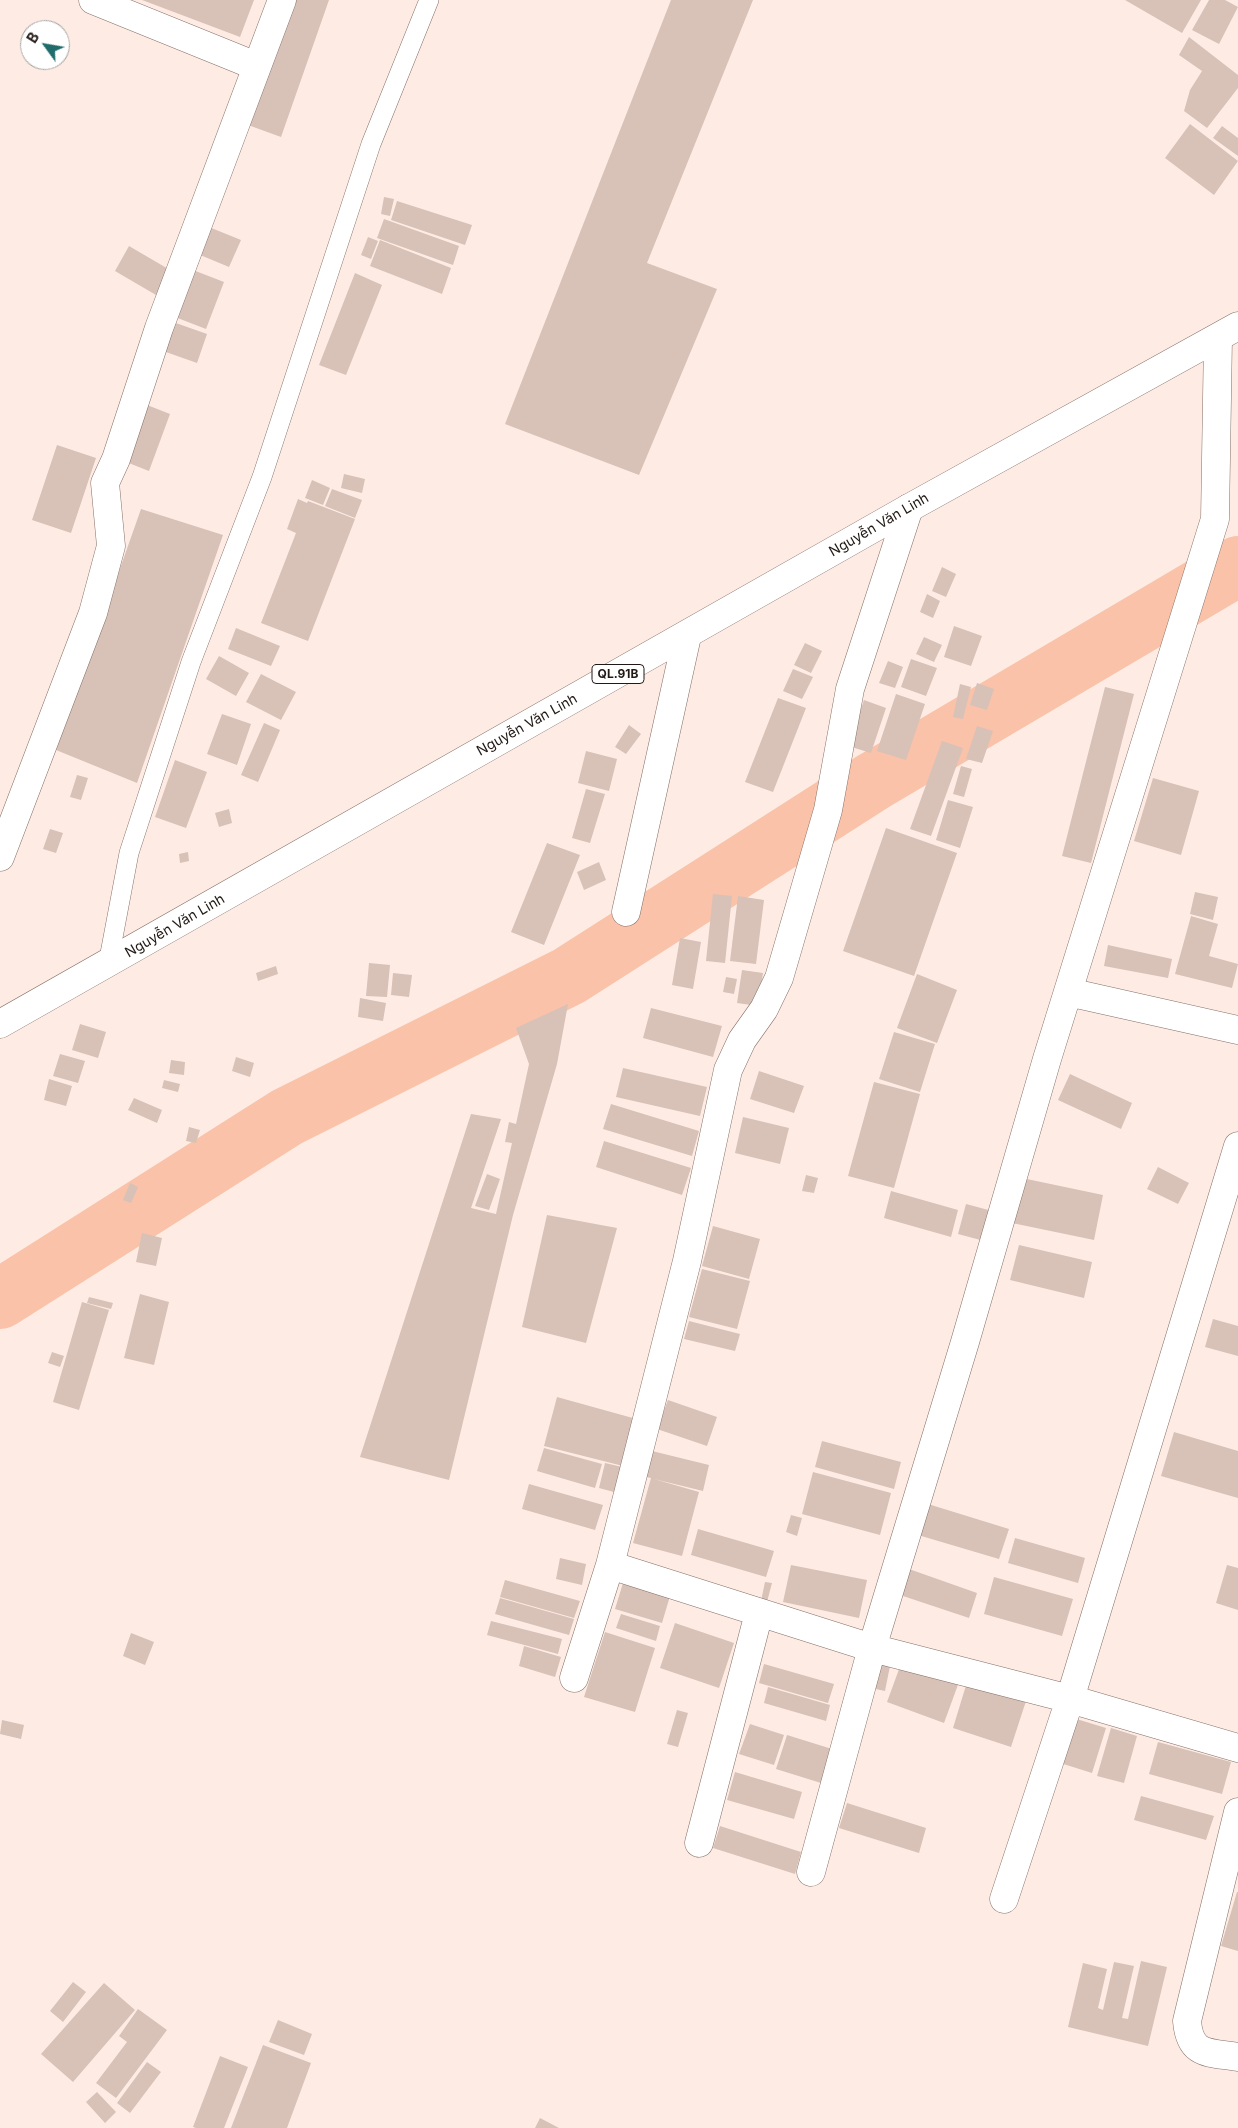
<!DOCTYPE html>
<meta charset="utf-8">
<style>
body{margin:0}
#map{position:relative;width:1238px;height:2128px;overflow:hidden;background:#feece4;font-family:Inter,sans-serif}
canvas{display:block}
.north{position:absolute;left:20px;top:20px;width:50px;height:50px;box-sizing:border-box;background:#fff;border:1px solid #a6a3a1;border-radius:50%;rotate:302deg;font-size:14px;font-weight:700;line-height:20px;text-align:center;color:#211915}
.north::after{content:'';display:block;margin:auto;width:18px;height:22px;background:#206c6c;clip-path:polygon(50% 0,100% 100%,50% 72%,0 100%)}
</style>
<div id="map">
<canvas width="1238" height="2128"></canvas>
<div class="north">B</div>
</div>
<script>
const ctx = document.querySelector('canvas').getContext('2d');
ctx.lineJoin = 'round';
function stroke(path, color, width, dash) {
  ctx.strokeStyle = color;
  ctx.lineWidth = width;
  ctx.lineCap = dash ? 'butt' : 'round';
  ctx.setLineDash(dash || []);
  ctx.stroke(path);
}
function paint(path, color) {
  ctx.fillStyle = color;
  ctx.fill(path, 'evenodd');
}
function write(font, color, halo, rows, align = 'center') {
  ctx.font = font + ' Inter,sans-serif';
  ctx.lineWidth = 5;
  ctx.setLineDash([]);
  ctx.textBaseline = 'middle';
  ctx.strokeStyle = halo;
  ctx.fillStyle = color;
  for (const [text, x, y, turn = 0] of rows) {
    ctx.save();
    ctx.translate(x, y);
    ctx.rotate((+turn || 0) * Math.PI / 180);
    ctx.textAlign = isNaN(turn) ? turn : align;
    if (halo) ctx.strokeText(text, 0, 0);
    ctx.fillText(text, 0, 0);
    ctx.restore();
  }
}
stroke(new Path2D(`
 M0,1299L287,1117L569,976L874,781L1238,566`), '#f9c2a9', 60);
paint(new Path2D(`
 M142,0H254L240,37Z
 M293,0H329L281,137L248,125Z
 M671,0H753L647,263L717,289L639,475L505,424Z
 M1125,0H1201L1182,33Z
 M1209,0H1225L1238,7L1219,44L1192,30Z
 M1189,37L1238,75V88L1207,128L1184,111L1190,90L1202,71L1179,55Z
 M1190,124L1238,161L1214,195L1165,158Z
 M1222,126L1238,138V156L1213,138Z
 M384,197L394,199L390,216L381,214Z
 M397,201L472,225L465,245L391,220Z
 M384,219L459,246L453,265L377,238Z
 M204,225L241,240L229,267L193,252Z
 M368,237L378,241L371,259L361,255Z
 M380,240L451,268L442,294L370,266Z
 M129,246L170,270L156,295L115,271Z
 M193,270L224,282L206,329L175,317Z
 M355,273L382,285L346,375L319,365Z
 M173,322L207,334L197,363L163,351Z
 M142,403L170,414L149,471L121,460Z
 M57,445L96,458L71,533L32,520Z
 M344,474L365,479L362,493L341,488Z
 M312,480L330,488L323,505L305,498Z
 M332,489L362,500L355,518L325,506Z
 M298,499L307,503L308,501L355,519L308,641L261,623L296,533L287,529Z
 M141,509L223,535L137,783L56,750Z
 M942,567L956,574L946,597L932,591Z
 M927,594L940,601L933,618L920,612Z
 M954,626L982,636L971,666L944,657Z
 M236,628L280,646L271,666L228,649Z
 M924,637L942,645L934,662L916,654Z
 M805,643L822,651L811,673L794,665Z
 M219,656L249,673L236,696L206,679Z
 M911,659L937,668L926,696L901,687Z
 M888,661L903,667L895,688L879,683Z
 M793,669L813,677L802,699L783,691Z
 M261,674L296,692L281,720L246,702Z
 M977,683L994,689L987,710L970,705Z
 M960,684L971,687L963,719L953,717Z
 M1105,687L1134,694L1091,863L1062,856Z
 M896,694L925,704L906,760L877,751Z
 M778,698L806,708L773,792L745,782Z
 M864,700L886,708L871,753L848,746Z
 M222,714L251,724L237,765L207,754Z
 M264,723L280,730L258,782L241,775Z
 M629,725L641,734L626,754L615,747Z
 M977,726L993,731L982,763L966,759Z
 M942,741L963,748L931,836L910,829Z
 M586,751L617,759L609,791L578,783Z
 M175,760L207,772L186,828L155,817Z
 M961,766L972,769L964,797L953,794Z
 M77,775L88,778L81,800L70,797Z
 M1153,778L1199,791L1181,855L1134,841Z
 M586,789L605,794L590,843L572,838Z
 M948,800L973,807L960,848L936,840Z
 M229,809L232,823L219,827L215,813Z
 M886,828L957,853L914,976L843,951Z
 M50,829L63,833L56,853L43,849Z
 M547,843L580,855L544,945L511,932Z
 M188,852L189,861L180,863L179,854Z
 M599,862L606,880L584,890L577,872Z
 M1195,892L1218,897L1213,920L1190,914Z
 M713,894L732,896L725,963L706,961Z
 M738,896L764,900L756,964L730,961Z
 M1191,916L1218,924L1209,956L1238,964L1232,988L1175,974Z
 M680,938L701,942L693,989L672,985Z
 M1108,945L1172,959L1168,978L1104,966Z
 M369,963L390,965L387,997L366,996Z
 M276,966L278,974L258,981L256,973Z
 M742,970L763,973L758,1006L737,1003Z
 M393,973L412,975L409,997L391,995Z
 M917,974L957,990L937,1043L897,1028Z
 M726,977L737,979L734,994L723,992Z
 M360,998L386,1003L383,1021L358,1017Z
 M568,1004L557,1064L513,1215L449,1480L360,1457L471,1114L501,1119L471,1208L496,1214L512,1143L505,1142L509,1122L516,1124L529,1064L516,1028Z
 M651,1008L722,1026L713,1057L643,1038Z
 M80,1024L106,1032L98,1058L72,1050Z
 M894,1032L935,1044L920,1092L879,1079Z
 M60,1054L85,1061L78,1083L53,1076Z
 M236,1057L254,1063L250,1077L232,1071Z
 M171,1060L185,1062L184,1075L169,1073Z
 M623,1068L707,1087L700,1116L616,1097Z
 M759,1071L804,1086L794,1113L750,1099Z
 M1070,1074L1132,1103L1121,1129L1058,1100Z
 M49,1079L72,1086L66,1106L44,1100Z
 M164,1080L180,1084L178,1092L162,1088Z
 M874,1082L920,1094L894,1188L848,1176Z
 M134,1098L162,1110L157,1123L128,1110Z
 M611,1104L699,1131L692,1156L603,1129Z
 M743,1117L789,1128L780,1164L735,1153Z
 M189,1127L200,1130L196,1143L186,1141Z
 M604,1141L691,1168L682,1195L596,1167Z
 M1158,1167L1189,1183L1178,1204L1147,1189Z
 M487,1174L500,1179L489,1210L475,1206Z
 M806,1175L818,1178L814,1193L802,1191Z
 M1022,1178L1103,1195L1094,1240L1012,1223Z
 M130,1183L138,1187L131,1203L123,1200Z
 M891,1191L958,1210L951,1237L884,1218Z
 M966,1204L996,1212L988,1242L958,1234Z
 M547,1215L617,1228L586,1343L522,1327Z
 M713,1226L760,1239L749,1279L702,1266Z
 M142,1233L162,1238L156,1266L136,1262Z
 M1019,1245L1092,1262L1084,1298L1010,1280Z
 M702,1269L750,1281L737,1329L689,1317Z
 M140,1294L169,1302L154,1365L124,1358Z
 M89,1297L113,1303L111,1309L87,1303Z
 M82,1302L109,1310L79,1410L53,1402Z
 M1213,1319L1238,1326V1356L1205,1347Z
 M689,1321L740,1334L735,1351L684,1339Z
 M52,1352L64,1356L60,1367L48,1363Z
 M557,1397L640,1420L627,1467L544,1446Z
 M668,1400L717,1417L707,1446L657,1429Z
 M1174,1432L1238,1451V1498L1161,1476Z
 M822,1441L901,1462L894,1489L815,1467Z
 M544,1448L602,1464L595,1488L537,1471Z
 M652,1451L709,1465L703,1491L654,1479L699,1492L682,1556L633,1543L651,1478L646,1477Z
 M605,1463L631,1469L625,1495L599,1488Z
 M813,1472L891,1493L880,1535L802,1514Z
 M529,1484L603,1505L595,1530L522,1509Z
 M928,1504L1009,1529L999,1559L918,1535Z
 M791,1515L802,1518L797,1536L786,1532Z
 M698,1529L774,1551L766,1577L691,1555Z
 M1015,1538L1085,1558L1078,1583L1008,1563Z
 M560,1558L586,1564L582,1585L556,1579Z
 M791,1565L867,1580L859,1618L783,1602Z
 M1227,1565L1238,1568V1610L1216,1603Z
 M909,1569L977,1593L969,1618L900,1595Z
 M994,1577L1073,1599L1062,1636L984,1614Z
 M505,1580L580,1601L574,1618L500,1597Z
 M765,1582L772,1583L767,1602L761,1601Z
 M623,1583L670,1596L662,1623L615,1609Z
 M500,1598L574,1619L569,1635L495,1614Z
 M621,1614L660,1626L656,1641L616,1628Z
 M491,1621L562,1639L558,1654L487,1635Z
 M675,1623L734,1643L719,1688L660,1668Z
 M605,1632L655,1648L635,1712L584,1697Z
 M131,1633L154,1642L145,1665L123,1656Z
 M524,1646L561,1657L555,1677L519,1666Z
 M877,1658L891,1661L885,1691L871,1688Z
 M902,1661L959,1682L944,1723L887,1702Z
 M764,1664L834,1684L828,1703L759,1683Z
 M967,1682L1026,1701L1011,1747L953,1728Z
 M768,1687L830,1705L826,1721L764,1703Z
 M677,1710L688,1713L678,1747L667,1744Z
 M1070,1717L1106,1728L1092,1773L1057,1762Z
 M2,1720L24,1725L21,1739L0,1734Z
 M750,1724L784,1735L774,1765L739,1754Z
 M1111,1728L1137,1736L1124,1783L1097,1776Z
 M787,1735L832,1749L821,1783L776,1769Z
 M1158,1742L1231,1762L1222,1794L1149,1774Z
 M735,1772L802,1792L794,1819L727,1800Z
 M1141,1796L1214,1816L1206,1840L1134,1820Z
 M847,1803L926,1828L919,1853L839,1828Z
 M720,1826L801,1852L795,1874L713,1848Z
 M1237,1892H1238V1951L1221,1946Z
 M1141,1961L1167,1967L1148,2046L1068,2027L1083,1963L1107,1969L1098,2008L1103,2010L1114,1962L1134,1966L1122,2018L1128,2019Z
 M73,1982L86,1992L63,2022L50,2011Z
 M104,1983L135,2010L73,2082L41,2054Z
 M138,2009L167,2030L116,2098L96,2083L127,2042L119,2036Z
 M278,2020L312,2034L304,2055L269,2042Z
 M263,2045L311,2063L287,2128H231Z
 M220,2056L248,2067L224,2128H196L193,2127Z
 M147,2062L161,2072L130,2113L117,2103Z
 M97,2092L116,2112L105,2123L86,2102Z
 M540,2118L559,2128H535Z`), '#d8c1b7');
const lane = new Path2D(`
 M108,964L129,853L191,662L262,477L371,144L429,0`);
const street = new Path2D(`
 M93,0L256,66
 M909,508L850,689L828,810L779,978L764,1009L742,1040L728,1070L687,1261L610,1565L872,1648L1070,1699L1238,1748
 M0,857L93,613L111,546L105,483L116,459L159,328L282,0
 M626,912L687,636
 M1068,992L1238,1030
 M574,1678L610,1565
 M1238,1812L1187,2021C1190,2056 1208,2052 1238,2057
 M699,1843L759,1613
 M811,1872L872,1648L965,1342L1047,1059L1215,519L1218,338
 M1004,1899L1070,1699L1238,1146`);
const highway = new Path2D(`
 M0,1024L909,508L1238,326`);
stroke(lane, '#846f66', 20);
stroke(street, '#846f66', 29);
stroke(highway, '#846f66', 29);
stroke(lane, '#fff', 19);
stroke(street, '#fff', 28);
stroke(highway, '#fff', 28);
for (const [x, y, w] of [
 [618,674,52]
]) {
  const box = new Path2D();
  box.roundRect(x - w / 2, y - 9.5, w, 19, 4);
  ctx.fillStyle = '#fff';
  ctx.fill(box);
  stroke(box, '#211915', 1);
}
write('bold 12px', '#211915', null, [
 ["QL.91B",618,674]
]);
write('14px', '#211915', '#fff', [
 ["Nguyễn Văn Linh",879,525,-30],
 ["Nguyễn Văn Linh",527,725,-29],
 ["Nguyễn Văn Linh",175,926,-30]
]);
</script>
